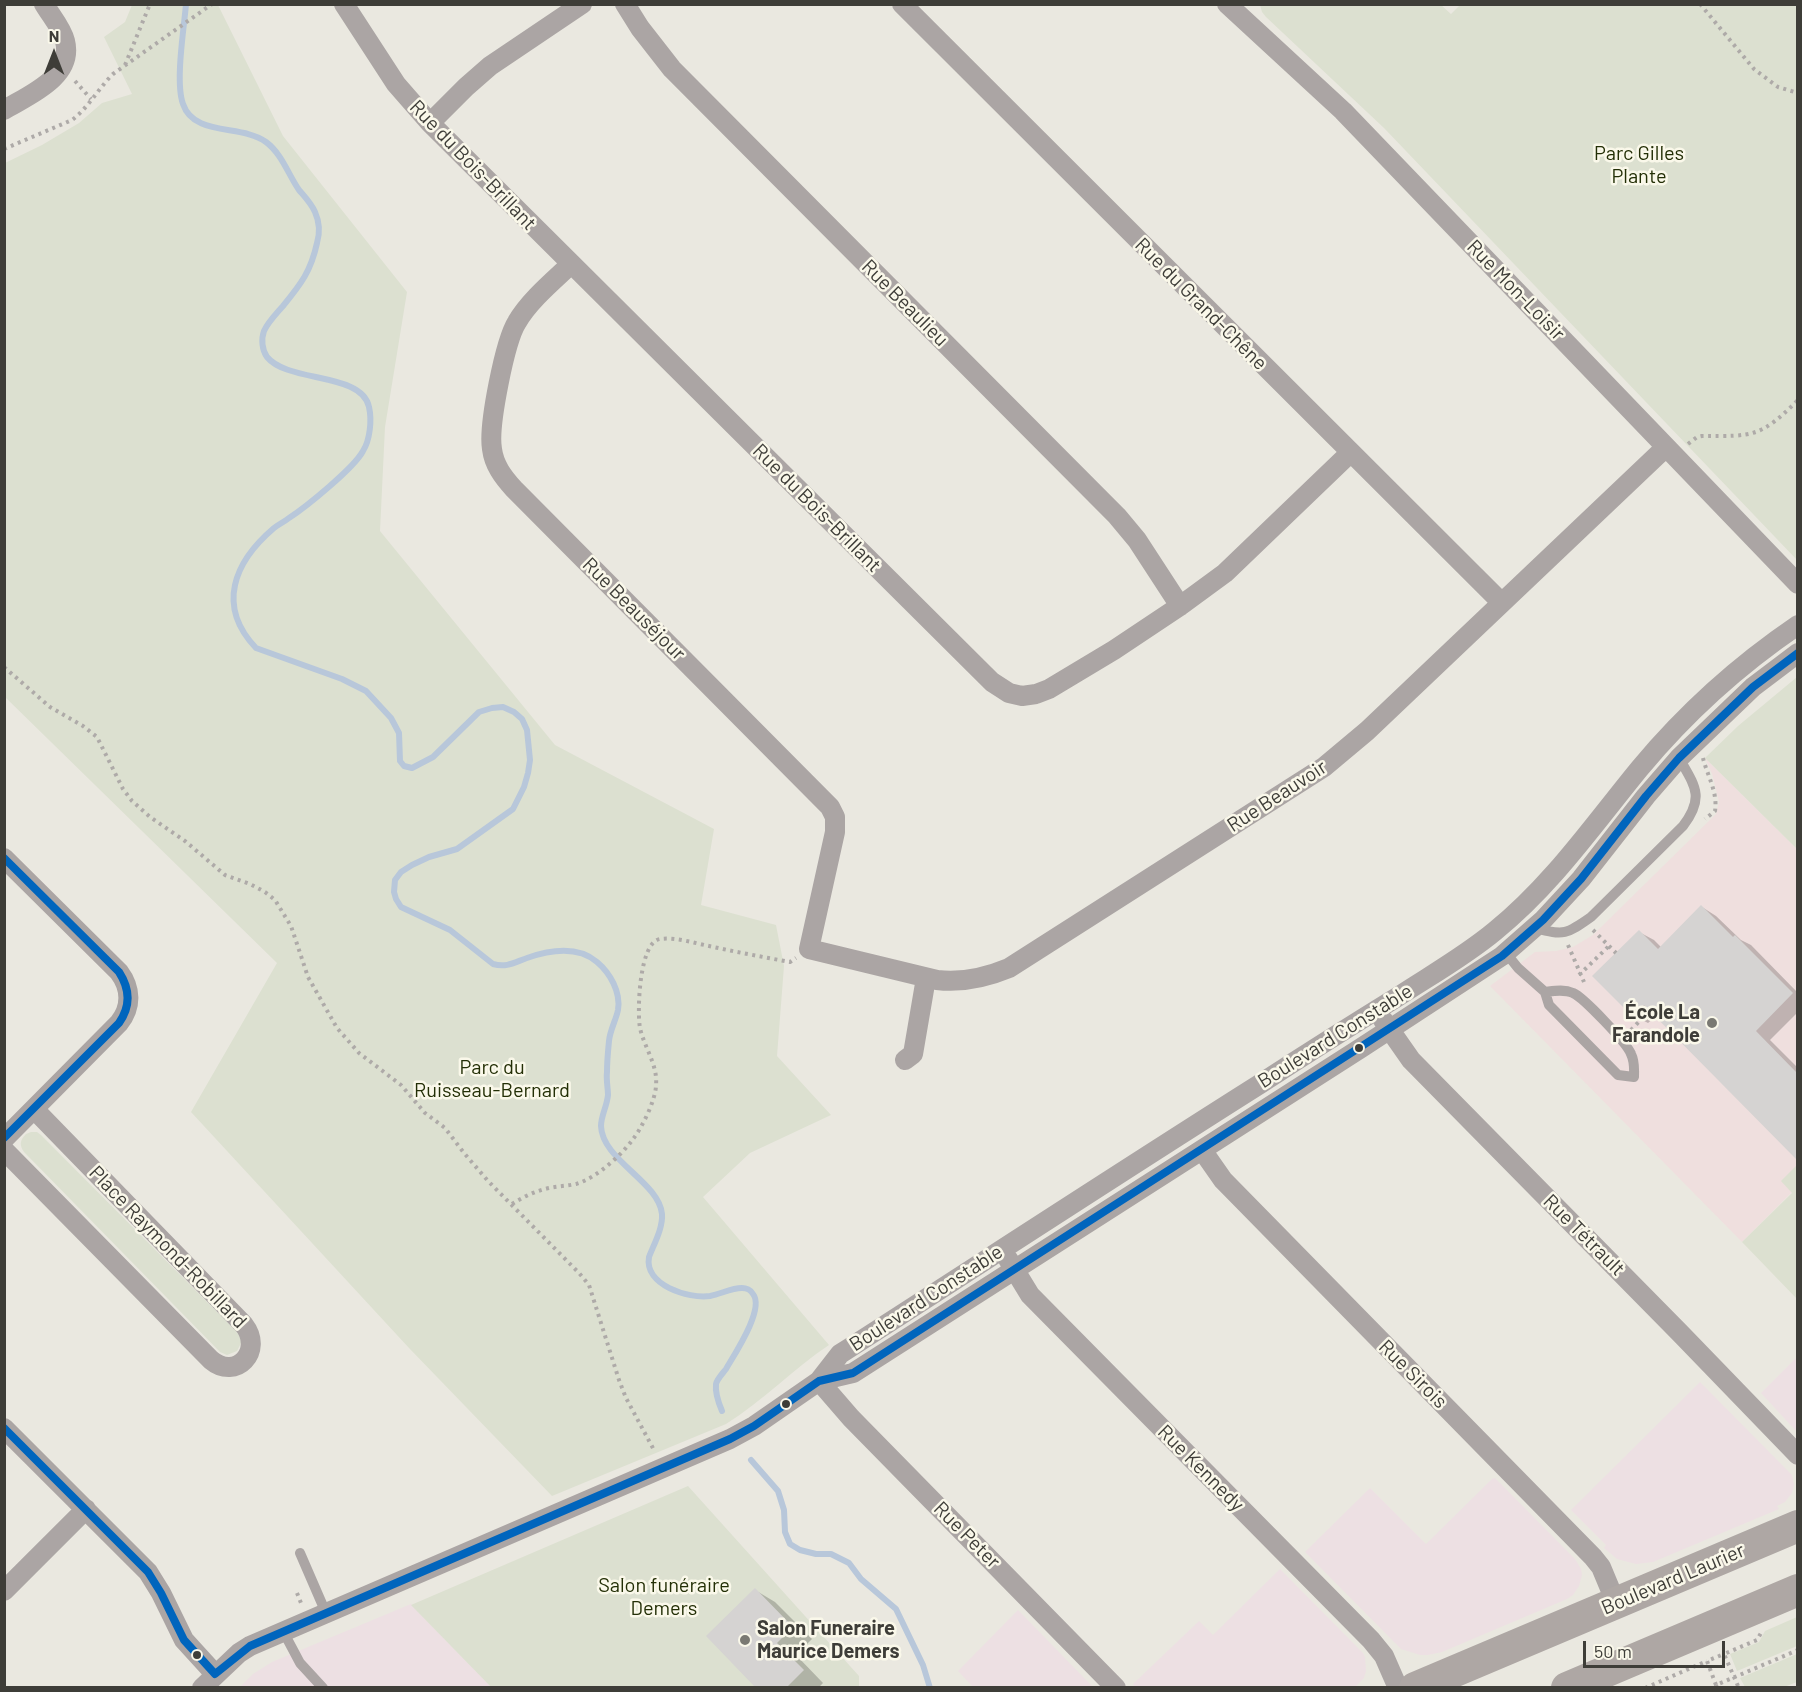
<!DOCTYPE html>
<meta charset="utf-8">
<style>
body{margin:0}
#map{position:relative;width:1802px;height:1692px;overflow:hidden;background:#eae8e0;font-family:Barlow,sans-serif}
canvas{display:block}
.frame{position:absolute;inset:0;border:6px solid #3e3d38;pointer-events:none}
.north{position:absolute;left:24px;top:24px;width:60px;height:60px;-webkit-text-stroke:4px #faf8ea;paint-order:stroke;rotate:0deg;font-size:16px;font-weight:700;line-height:24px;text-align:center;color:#3e3d38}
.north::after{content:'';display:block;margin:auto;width:21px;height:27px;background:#3e3d38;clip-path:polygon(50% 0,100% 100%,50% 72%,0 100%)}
.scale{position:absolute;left:1583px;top:1641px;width:142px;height:27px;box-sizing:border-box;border:3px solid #3e3d38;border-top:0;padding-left:8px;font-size:18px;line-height:21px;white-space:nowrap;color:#3e3d38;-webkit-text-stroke:4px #faf8ea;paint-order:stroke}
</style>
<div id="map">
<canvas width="1802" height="1692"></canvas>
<div class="frame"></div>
<div class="north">N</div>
<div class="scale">50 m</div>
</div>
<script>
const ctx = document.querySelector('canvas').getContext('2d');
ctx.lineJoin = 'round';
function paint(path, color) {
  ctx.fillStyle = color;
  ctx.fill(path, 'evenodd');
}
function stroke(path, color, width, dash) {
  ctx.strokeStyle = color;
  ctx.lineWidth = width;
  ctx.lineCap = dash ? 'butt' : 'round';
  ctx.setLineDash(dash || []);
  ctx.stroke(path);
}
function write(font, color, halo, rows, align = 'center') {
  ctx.font = font + ' Barlow,sans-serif';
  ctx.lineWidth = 5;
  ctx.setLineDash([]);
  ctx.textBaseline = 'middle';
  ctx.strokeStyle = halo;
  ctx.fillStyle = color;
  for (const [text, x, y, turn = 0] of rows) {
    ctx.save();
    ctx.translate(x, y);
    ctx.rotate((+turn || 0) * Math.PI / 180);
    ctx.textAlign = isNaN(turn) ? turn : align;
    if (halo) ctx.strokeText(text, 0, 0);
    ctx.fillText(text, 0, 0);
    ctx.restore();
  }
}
paint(new Path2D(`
 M1797,1357V1432L1761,1393Z
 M1700,1382L1792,1475L1794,1485L1792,1493L1785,1502L1777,1506L1779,1509L1653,1562L1636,1564L1617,1559L1604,1548L1606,1545L1571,1510Z
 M1495,1478L1575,1559L1581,1569L1582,1575L1579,1586L1573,1595L1567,1599L1442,1652L1428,1655H1420L1401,1649L1305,1552L1370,1488L1426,1544L1492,1479Z
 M1280,1569L1363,1653L1365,1657L1366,1671L1364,1678L1355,1687L1136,1688L1133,1684L1199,1621L1213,1635Z
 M411,1604L491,1687L239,1688L253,1674L272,1662Z
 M1018,1610L1093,1687H973L958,1671Z`), '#ede0e3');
paint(new Path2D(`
 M1705,758L1797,849L1798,1165L1782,1181L1792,1192L1742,1242L1490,986L1535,952L1556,951L1573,947L1593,935L1716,814L1719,802L1712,774Z`), '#efdfde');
paint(new Path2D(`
 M1461,4L1797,5V560L1384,128L1266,17L1262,12L1260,5H1441L1451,14Z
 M132,5H218L283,136L407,292L385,427L380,531L555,745L714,829L701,905L776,925L784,966L777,1056L831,1115L750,1153L703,1197L829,1345C793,1369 763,1401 726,1424L552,1496L409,1348L191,1112L277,963L5,697V163L42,145L79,123L102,103L132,94L104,37L125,22Z
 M1797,677V849L1705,758L1738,726Z
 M31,1132H37L41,1135L236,1331L242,1341L237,1351L227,1355L220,1352L24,1152C19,1145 20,1140 26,1134Z
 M1797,1165V1299L1742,1242L1792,1193L1781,1181Z
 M688,1486L859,1676V1687H491L411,1605Z
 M1797,1617V1646L1737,1671L1730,1654L1759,1642L1765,1631Z
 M1797,1654V1682L1784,1687H1745L1740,1678Z`), '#dce0d0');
paint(new Path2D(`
 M1702,907L1716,916L1741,940L1751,945L1798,993V1012L1770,1040L1798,1068V1156L1656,1016L1648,1023L1633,1015L1639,932L1654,940L1661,947Z
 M755,1590L775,1602L812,1639L796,1655L823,1683L818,1688H758Z`), '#0003');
stroke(new Path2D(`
 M186,4C184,29 175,82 183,104C194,137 242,124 266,142C282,154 288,174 299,190C305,197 311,203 315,212C319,221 320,233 317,243C311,271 301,284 283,306C277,313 268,322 264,331C261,339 262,350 267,357C288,383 362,372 369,407C372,420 370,440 363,451C354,468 306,507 289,518C284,522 279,524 274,528C234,562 216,606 256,648L342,679L366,691L391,718L399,733L400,761L404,766L412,768L433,757L479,712L492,708L503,707L514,712L522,719L527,730L530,760L528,773L524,787L513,809L457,849L429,857L412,865L401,872L395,880L394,892L396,899L401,907L450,930L493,964C507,968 515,962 527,958C550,950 577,945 597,962C610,973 621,992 618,1010C616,1020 610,1030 609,1041C608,1051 607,1062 607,1072C606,1080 608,1088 608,1095C607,1106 601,1116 601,1126C602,1160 659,1182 662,1214C663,1228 654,1244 649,1257C644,1285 688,1299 710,1296C721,1294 731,1288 742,1288C746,1288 751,1290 753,1294C765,1309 734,1355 726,1369C723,1373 717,1379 716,1384C715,1393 719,1404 722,1411
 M751,1460L778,1491L784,1510L785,1532L790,1544L800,1550L816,1554H831L849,1563L861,1579L896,1609L923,1665L930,1688`), '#b8c7da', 6);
paint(new Path2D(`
 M1701,905L1733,937L1735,935L1793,993L1756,1031L1797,1073V1160L1644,1005L1632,1016L1592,976L1639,930L1658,949Z
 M755,1588L793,1627L777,1643L804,1670L786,1688H756L706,1636Z`), '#d5d3d2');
stroke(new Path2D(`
 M1700,4L1754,69L1778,87L1798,93
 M125,65L150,4
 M75,81L91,99
 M4,149L72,120C88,108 98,89 113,74L212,4
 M1688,444L1697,437L1702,436C1753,436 1760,438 1798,400
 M4,667L50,707L83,726L97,737L123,789L132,801L150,817L185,841L225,875L250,884L265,892L275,900L291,926L308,977L337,1028L359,1053L401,1085L425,1113L445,1128L464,1153L488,1181L579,1273L589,1285L619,1380L626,1398L655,1452
 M1703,758C1707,775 1718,792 1715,811L1705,819
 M1593,930L1616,953
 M1568,945L1584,982
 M1579,975L1609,946
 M1631,1030L1649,1011
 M512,1204C523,1197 535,1191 549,1188C558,1186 567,1186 576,1184C596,1178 621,1156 633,1139C642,1128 656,1099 656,1085C658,1065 644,1047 640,1028C637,1012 639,942 660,939C676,937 694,943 709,946C736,952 763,957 790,962L796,958
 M297,1593L301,1603
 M1716,1685L1707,1661L1724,1654
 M1738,1686L1724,1654L1757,1640L1761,1633
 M1645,1688L1707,1661
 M1717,1688L1716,1685L1798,1650`), '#aeaaa8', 4, [3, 4.5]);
stroke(new Path2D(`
 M1535,928C1564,936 1567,934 1591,917L1683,826C1705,797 1695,786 1679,758
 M1506,953L1518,968L1545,992L1549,1005L1618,1075L1634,1077C1634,1069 1635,1062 1631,1054C1627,1043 1583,997 1573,993C1564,989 1554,991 1545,992
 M300,1553L326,1613
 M283,1631L300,1663L323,1688`), '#aba5a4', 10);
stroke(new Path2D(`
 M344,4L396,84L430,123L992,682L1009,693L1022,696L1036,694L1049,689L1114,650L1180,606L1225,573L1350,453
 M625,4L640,28L672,69L1117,516L1137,540L1180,606
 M902,4L1501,602
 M1227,4L1343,111L1798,584
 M4,110C29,95 74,77 65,41C62,28 51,16 44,4
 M430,123L466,87L490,66L582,4
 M571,264C553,281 529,301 517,322C505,341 488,426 492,449C494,465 503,477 514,489L830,807L835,817V832L809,949L937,980C962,983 985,978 1009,968L1324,767L1367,731L1666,447
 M4,858L119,972C131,988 132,1007 119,1023L4,1139
 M1383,1020L1411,1060L1680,1333L1798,1455
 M905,1060L913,1054L926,978
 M4,1150L211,1360C236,1381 264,1351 244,1325L34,1109
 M1202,1150L1223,1180L1593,1557L1601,1567L1616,1603
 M1008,1259L1030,1295L1371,1640L1384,1656L1398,1688
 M819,1381L853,1373L1361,1048L1502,956L1543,920L1581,879L1646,796L1679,758L1753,687L1798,653
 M819,1381L851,1418L1116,1688
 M4,1428L148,1572L161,1593L184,1640L215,1674
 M4,1591L86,1509
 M202,1688L239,1653L250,1646L730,1439L754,1426L819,1381L840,1354C980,1264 1119,1173 1260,1084C1306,1054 1352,1025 1399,996C1431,975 1465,956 1495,931C1552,885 1594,824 1640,768C1685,714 1739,665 1798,625`), '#aba5a4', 20);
stroke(new Path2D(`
 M1415,1688L1798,1526
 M1567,1688L1798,1590`), '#aea7a4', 32);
stroke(new Path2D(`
 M4,858L119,972C130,989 131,1006 119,1023L4,1138
 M4,1428L148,1572L161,1593L184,1640L215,1674L250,1646L730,1439L754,1426L819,1381L853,1373L1502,956L1543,920L1581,879L1646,796L1679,758L1753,687L1798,653`), '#0065bd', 8);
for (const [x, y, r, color] of [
 [1712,1023,6,"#7a7973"],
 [1359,1048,5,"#3e3d38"],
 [786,1404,5,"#3e3d38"],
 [745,1640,6,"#7a7973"],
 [197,1655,5,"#3e3d38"]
]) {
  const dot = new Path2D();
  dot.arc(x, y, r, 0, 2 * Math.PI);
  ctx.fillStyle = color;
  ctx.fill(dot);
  stroke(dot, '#faf8ea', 2);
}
write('20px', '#232f06', '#faf8ea', [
 ["Parc Gilles",1639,153],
 ["Plante",1639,176],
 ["Parc du",492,1067],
 ["Ruisseau-Bernard",492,1090],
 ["Salon funéraire",664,1585],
 ["Demers",664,1608]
]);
write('20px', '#3e3d38', '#faf8ea', [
 ["Rue du Bois-Brillant",473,165,46],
 ["Rue Mon-Loisir",1516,290,46],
 ["Rue Beaulieu",905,303,45],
 ["Rue du Grand-Chêne",1201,304,45],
 ["Rue du Bois-Brillant",817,508,45],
 ["Rue Beauséjour",634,609,45],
 ["Rue Beauvoir",1277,796,-33],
 ["Boulevard Constable",1335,1036,-32],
 ["Rue Tétrault",1584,1235,45],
 ["Place Raymond-Robillard",168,1247,46],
 ["Boulevard Constable",926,1298,-33],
 ["Rue Sirois",1413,1374,45],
 ["Rue Kennedy",1201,1468,45],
 ["Rue Peter",967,1535,45],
 ["Boulevard Laurier",1673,1579,-23]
]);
write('bold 20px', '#3e3d38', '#faf8ea', [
 ["École La",1700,1012],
 ["Farandole",1700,1035],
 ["Salon Funeraire",757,1628,"left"],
 ["Maurice Demers",757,1651,"left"]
], 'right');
</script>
